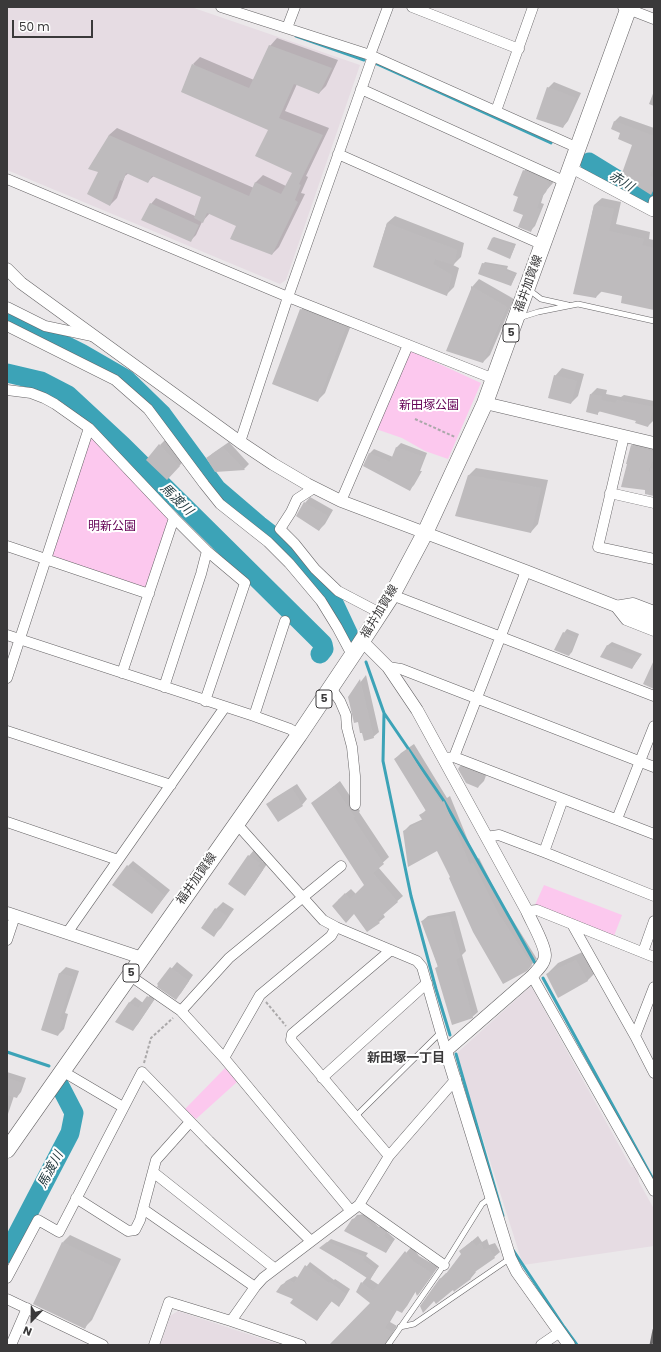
<!DOCTYPE html>
<meta charset="utf-8">
<style>
body{margin:0}
#map{position:relative;width:661px;height:1352px;overflow:hidden;background:#ebe8ea;font-family:Poppins,sans-serif}
canvas{display:block}
.frame{position:absolute;inset:0;border:8px solid #3a393a;pointer-events:none}
.north{position:absolute;left:12px;top:1300px;width:40px;height:40px;-webkit-text-stroke:3px #fff;paint-order:stroke;rotate:202deg;font-size:11px;font-weight:700;line-height:16px;text-align:center;color:#3a393a}
.north::after{content:'';display:block;margin:auto;width:14px;height:18px;background:#3a393a;clip-path:polygon(50% 0,100% 100%,50% 72%,0 100%)}
.scale{position:absolute;left:12px;top:20px;width:81px;height:18px;box-sizing:border-box;border:2px solid #3a393a;border-top:0;padding-left:5px;font-size:12px;line-height:14px;white-space:nowrap;color:#3a393a;-webkit-text-stroke:3px #fff;paint-order:stroke}
</style>
<div id="map">
<canvas width="661" height="1352"></canvas>
<div class="frame"></div>
<div class="north">N</div>
<div class="scale">50 m</div>
</div>
<script>
const ctx = document.querySelector('canvas').getContext('2d');
ctx.lineJoin = 'round';
function paint(path, color) {
  ctx.fillStyle = color;
  ctx.fill(path, 'evenodd');
}
function stroke(path, color, width, dash) {
  ctx.strokeStyle = color;
  ctx.lineWidth = width;
  ctx.lineCap = dash ? 'butt' : 'round';
  ctx.setLineDash(dash || []);
  ctx.stroke(path);
}
function write(font, color, halo, rows, align = 'center') {
  ctx.font = font + ' Poppins,"Noto Sans JP",sans-serif';
  ctx.lineWidth = 4;
  ctx.setLineDash([]);
  ctx.textBaseline = 'middle';
  ctx.strokeStyle = halo;
  ctx.fillStyle = color;
  for (const [text, x, y, turn = 0] of rows) {
    ctx.save();
    ctx.translate(x, y);
    ctx.rotate((+turn || 0) * Math.PI / 180);
    ctx.textAlign = isNaN(turn) ? turn : align;
    if (halo) ctx.strokeText(text, 0, 0);
    ctx.fillText(text, 0, 0);
    ctx.restore();
  }
}
paint(new Path2D(`
 M7,7H191L360,65L286,280L280,284L7,170Z
 M531,986L631,1167H637L639,1182L654,1209V1246L523,1265L456,1054Z
 M178,1311L281,1345H160L170,1316Z`), '#e6dce3');
paint(new Path2D(`
 M411,351L481,383L448,459L425,451L402,438L376,429Z
 M89,428L174,518L149,594L46,559Z
 M544,885L622,915L614,936L535,905Z
 M225,1068L237,1082L196,1119L185,1109Z`), '#fcc8ee');
paint(new Path2D(`
 M277,38L338,60L326,86L319,93L297,84L285,111L329,128L306,176L308,177L301,193L305,194L279,247L272,254L237,225L210,213L202,222L196,235L190,241L151,204L156,198L195,216L203,196L154,176L148,181L129,173L125,176L117,198L110,205L99,172L109,135L117,128L254,188L256,182L263,175L286,186L294,172L269,129L193,64L200,57L254,80L270,46Z
 M554,82L581,93L568,121L563,127L548,88Z
 M654,91V106L649,104Z
 M620,116L654,128V191L651,194L633,144L622,132L612,128L615,121Z
 M529,166L553,180V183L544,193L541,203L544,204L535,226L530,231L520,197L524,171Z
 M602,198L621,202L616,224L650,232L649,239L654,240V309L624,296L602,291L596,297L575,293L594,205Z
 M395,216L464,243L461,257L453,265L459,268L454,287L447,294L374,266L387,223Z
 M494,237L516,244L510,258L492,238Z
 M485,262L508,266L507,269L517,273L511,285L483,264Z
 M479,279L514,299L490,355L483,362L472,290V287Z
 M308,302L353,320L325,393L318,400L301,310Z
 M562,368L584,374L578,396L571,403L555,376Z
 M597,388L607,390L606,394L621,397L624,395L654,401V420L648,426L637,420L600,411L597,414L591,394Z
 M165,440L185,460L172,473L160,445Z
 M229,442L249,464L244,469L216,471L207,458L213,453Z
 M635,442L654,448V495L647,490L632,446Z
 M401,443L427,453L420,471H422L414,485L410,489L364,466L370,453L374,449L393,457L397,447Z
 M476,468L548,480L538,524L531,532L456,515L469,475Z
 M310,497L333,510L325,524L319,530L305,503Z
 M567,629L579,634L572,652L569,655L564,633Z
 M612,642L642,654L632,668L602,657L608,645Z
 M366,675L379,732L373,737L358,721L349,697Z
 M414,744L447,798L450,796L476,860L479,858L506,912L507,911L537,959L526,970L451,877L437,849L404,831L410,825L423,819L421,815L426,810L395,759L401,753Z
 M466,761L488,770L484,781L478,787L460,767Z
 M340,781L360,811L359,812L389,857L378,867L403,896L383,914L385,917L379,922L354,913L338,900L351,889L356,894L366,885L313,803Z
 M297,784L307,799L302,805H268L273,799Z
 M254,850L265,857L262,861L267,864L250,889L229,884L249,856Z
 M133,861L170,890L152,913L128,866Z
 M223,902L234,909L221,928L213,936L216,909Z
 M455,911L466,951L462,955L478,1012L471,1018L436,968L438,966L422,921L428,916Z
 M587,950L598,970L587,981L547,974L558,963Z
 M177,962L193,975L181,993L176,998L159,984Z
 M66,967L79,971L65,1013L68,1014L64,1029L58,1035L42,1030L60,973Z
 M154,991L158,994L138,1024L132,1030L129,1003L135,997L143,1003Z
 M7,1072L26,1078L21,1092L17,1097L14,1096L7,1117Z
 M365,1214L379,1227L382,1224L389,1229L387,1232L395,1239L386,1252L345,1230L357,1215Z
 M70,1235L121,1259L92,1320L85,1327L63,1242Z
 M478,1236L482,1242L487,1239L489,1245L495,1243L500,1252L494,1257L475,1271L476,1272L471,1278L454,1290L453,1289L422,1306L441,1278L446,1273H447L462,1254L460,1251Z
 M331,1239L368,1253L366,1256L379,1266L370,1279L379,1285L412,1246L419,1256L438,1267L418,1295L416,1291L407,1306L402,1312L397,1310L390,1322L397,1326L385,1345H330L372,1303L362,1283L367,1277L321,1248Z
 M310,1262L334,1280L335,1279L350,1289L343,1301L339,1306L332,1301L317,1320L282,1286L286,1281L295,1276L298,1278Z`), '#0003');
stroke(new Path2D(`
 M296,36L364,60
 M377,64L551,143
 M366,662L384,713L383,761L411,896L436,989L450,1035
 M384,713L444,801L535,963
 M543,978L654,1181
 M7,1052L49,1066
 M456,1054L503,1216
 M513,1250L564,1327L577,1345`), '#3ca3b7', 3);
stroke(new Path2D(`
 M589,162L654,202
 M7,316L81,353L126,379L162,414L217,489L259,525L290,549L334,603L349,635
 M7,373L41,381L68,395L123,446L314,635L323,644L324,649L320,654
 M7,1254L70,1133L74,1113L59,1084`), '#3ca3b7', 19);
paint(new Path2D(`
 M269,45L332,68L319,94L294,84L279,118L323,135L299,184L301,185L295,200L298,202L272,255L230,239L236,226L207,213L203,223L194,218L201,197L152,176L148,183L126,173L123,181L120,180L110,206L87,194L98,172L88,169L109,135L249,196L255,182L281,194L292,173L255,156L268,130L181,92L192,64L249,88Z
 M547,87L576,98L563,128L536,119Z
 M614,121L654,136V163L650,176L654,177V189L651,195L621,176L632,145L618,139L620,133L611,129Z
 M523,170L546,180L549,185L546,192L540,199L537,208L540,209L531,232L518,227L523,215L513,211L518,197L513,195Z
 M150,203L199,225L191,242L141,220Z
 M594,205L614,209L609,231L644,239L642,245L654,248V310L621,303L622,296L598,291L596,298L573,294Z
 M387,223L457,250L454,265L435,259L433,264L452,275L447,296L373,267Z
 M492,238L515,246L510,259L487,249Z
 M482,263L507,268L506,271L516,274L511,286L478,274Z
 M471,286L507,307L483,363L446,351L471,289Z
 M300,309L346,327L318,402L272,384Z
 M554,375L577,381L571,404L548,398Z
 M590,394L602,396L601,400L615,403L617,400L654,407L648,427L635,423L636,421L598,411V415L586,412Z
 M159,444L180,466L167,480L146,460Z
 M631,445L654,452V458L648,471L650,472V468L654,469V496L645,494V490L621,487L627,464H626Z
 M223,447L245,470L215,472L206,458Z
 M396,447L424,457L417,475L418,476L410,491L363,466L369,453L390,462Z
 M468,475L541,488L531,533L455,516Z
 M304,502L328,516L319,531L296,516Z
 M563,632L576,638L569,656L554,650Z
 M607,645L639,657L632,669L600,657Z
 M654,660V689L643,684Z
 M360,679L374,738L364,741L362,733H360L358,722L354,723L348,697Z
 M408,749L441,803L444,801L470,865L473,863L500,917H501L532,965L527,971L503,984L473,932L449,878L450,877L437,851L408,867L403,831L423,821L419,815L426,811L394,759Z
 M460,766L483,775L478,788L466,783L458,769Z
 M334,786L355,817L353,818L384,864L373,873L398,902L377,920L380,923L367,932L354,914L346,923L332,906L345,893L350,899L364,885L311,803Z
 M292,788L303,806L278,822L266,804Z
 M248,855L260,863L258,866L263,870L245,896L228,884Z
 M127,865L165,896L152,914L112,885Z
 M215,908L227,916L214,937L201,928Z
 M449,916L461,957L456,959L473,1018L452,1025L435,968L438,967L421,921Z
 M576,960L588,981L558,998L546,974Z
 M170,967L189,981L176,1000L157,987L158,985L157,984Z
 M59,973L73,977L60,1019L63,1020L58,1036L41,1030Z
 M147,996L154,1000L133,1031L115,1022L129,1002L138,1008Z
 M7,1078L22,1083L17,1098L7,1095Z
 M362,1216L376,1230L378,1227L386,1232L384,1236L392,1243L386,1253L344,1231L352,1219Z
 M472,1241L476,1246L481,1243L484,1250L489,1248L495,1258L469,1276L471,1279L456,1290L454,1292L453,1290L436,1304L434,1301L423,1313L420,1306L440,1278L442,1279L461,1254L459,1251Z
 M62,1242L114,1267L85,1329L33,1304Z
 M327,1242L365,1257L363,1260L376,1270L370,1280L341,1261L319,1248Z
 M405,1251L413,1261L433,1274L417,1296L415,1291L402,1313L396,1310L385,1328L392,1332L384,1345H329L370,1303L356,1292L361,1282L373,1291Z
 M305,1265L329,1283L330,1282L346,1294L339,1307L331,1301L317,1321L290,1303L293,1299L276,1292L281,1285L290,1280L294,1283Z`), '#bebbbd');
const service = new Path2D(`
 M528,289L541,299L568,305
 M519,318L538,312L578,304L654,321
 M356,1116L440,1033
 M400,1327L414,1324L509,1259
 M388,1345L444,1265L482,1204L490,1198`);
const minor = new Path2D(`
 M221,7L370,55L578,148
 M412,7L519,49
 M623,7L654,19
 M287,28L295,7
 M370,55L388,7
 M361,89L566,182
 M496,111L533,7
 M338,154L543,245
 M571,168L652,211L654,201
 M7,179L288,297L494,379
 M7,307L45,326L92,336
 M7,326L115,380L148,409L204,484L220,504L268,542L289,563L321,601L337,627L352,655
 M7,390L31,393L44,398L55,404L89,428L174,518L122,673
 M624,436L598,547L654,559
 M240,442L288,297L373,56
 M314,488L297,499L291,512L280,529L295,544L315,569L338,591L380,613
 M610,493L654,503
 M341,501L408,345
 M174,518L207,551L245,583L205,701
 M7,546L149,594
 M392,595L654,696
 M654,611L633,603L615,606L626,620L654,631
 M7,635L254,716L290,729L299,735
 M388,667L401,669L654,767
 M7,678L89,428
 M164,687L201,574L207,551
 M331,688L340,701L346,715L347,728L352,747L355,776V805
 M254,716L285,621
 M7,731L171,785
 M454,757L526,571
 M444,758L454,757L654,834
 M617,819L654,726
 M7,822L118,860
 M236,823L323,920L336,927L417,961L422,967L446,1051
 M486,837L499,835L544,852L654,896
 M544,852L563,799
 M527,911L537,910L654,957
 M572,924L635,1036L654,1073
 M67,933L225,707
 M7,940L15,916
 M643,952L654,921
 M129,975L181,1011L224,1058L351,1211
 M532,976L654,1191
 M181,1011L229,958L341,866
 M635,1036L654,987
 M224,1058L260,995L331,936L336,927
 M62,1071L123,1107
 M322,1078L427,983
 M389,1156L291,1040L292,1034L391,950
 M153,1172L274,1268
 M76,1198L128,1231L135,1230L140,1220L156,1160L190,1122
 M359,1205L444,1265
 M143,1209L255,1287
 M7,1278L38,1220L59,1232L142,1072L209,1141L311,1241
 M7,1299L103,1345
 M231,1321L255,1287L263,1278L359,1205L389,1156L456,1079
 M11,1345L27,1308
 M154,1345L169,1302L231,1321L301,1345
 M541,1345L560,1332`);
const tertiary = new Path2D(`
 M7,269L21,283L240,442L273,464L307,484L341,501L526,571L654,621
 M485,403L654,443
 M362,641L388,667L417,710L527,911C531,921 545,944 545,955C545,964 537,970 532,976L446,1051L510,1258L517,1272L569,1345
 M7,913L142,958`);
const primary = new Path2D(`
 M7,1150L299,735L360,644L392,595L425,533L485,403L629,7`);
stroke(service, '#666466', 6);
stroke(minor, '#666466', 11);
stroke(tertiary, '#666466', 13);
stroke(primary, '#666466', 17);
stroke(new Path2D(`
 M415,419L455,437
 M266,1002L286,1026
 M144,1063L151,1038L173,1018`), '#aaa8a9', 2, [3, 2]);
stroke(service, '#fff', 5);
stroke(minor, '#fff', 10);
stroke(tertiary, '#fff', 12);
stroke(primary, '#fff', 16);
stroke(new Path2D(`
 M651,1345L654,1330`), '#6e6c6d', 3);
for (const [x, y, w] of [
 [511,333,16],
 [324,699,16],
 [131,973,16]
]) {
  const box = new Path2D();
  box.roundRect(x - w / 2, y - 9, w, 18, 3);
  ctx.fillStyle = '#fff';
  ctx.fill(box);
  stroke(box, '#3a393a', 1);
}
write('bold 11px', '#3a393a', null, [
 ["5",511,333],
 ["5",324,699],
 ["5",131,973]
]);
write('12px', '#3a393a', '#fff', [
 ["福井加賀線",529,284,-70],
 ["福井加賀線",380,612,-59],
 ["福井加賀線",197,879,-55]
]);
write('12px', '#630054', '#fff', [
 ["新田塚公園",429,406],
 ["明新公園",112,527]
]);
write('italic 13px', '#233a3f', '#fff', [
 ["赤川",621,182,32],
 ["馬渡川",176,500,44],
 ["馬渡川",51,1170,-62]
]);
write('bold 13px', '#3a393a', '#fff', [
 ["新田塚一丁目",406,1059]
]);
</script>
